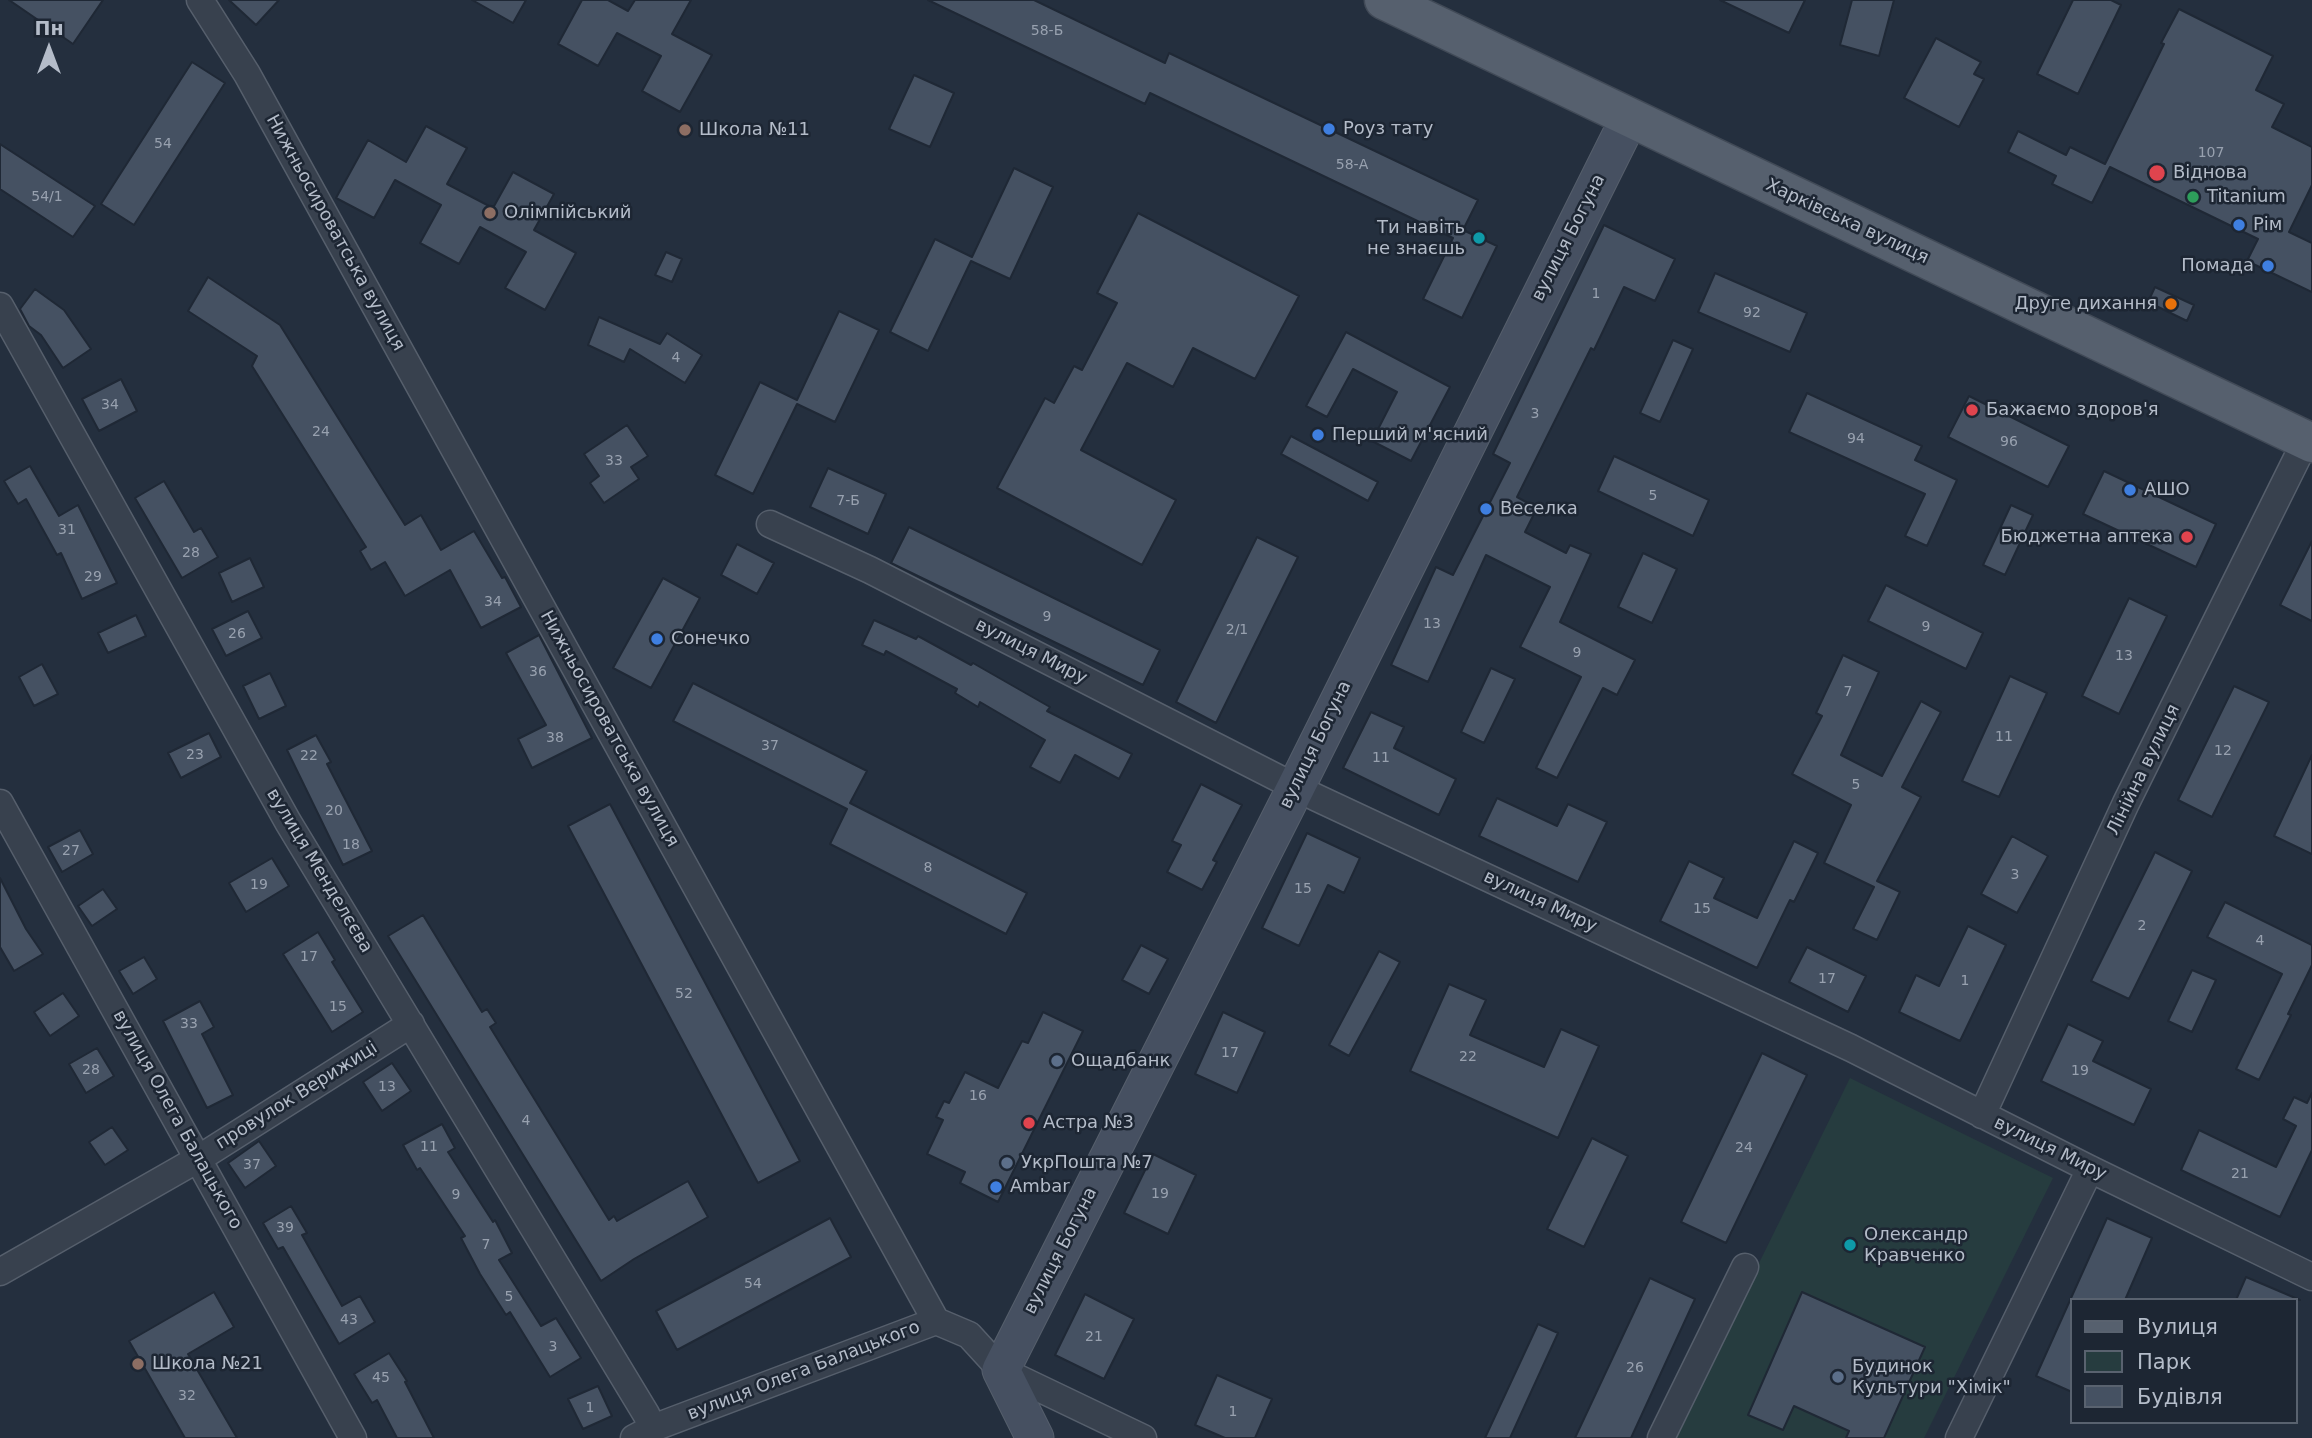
<!DOCTYPE html>
<meta charset="utf-8">
<style>
body{margin:0}
#map{position:relative;width:2312px;height:1438px;overflow:hidden;background:#242f3e;font-family:"DejaVu Sans",sans-serif}
canvas{display:block}
.legend{position:absolute;left:2070px;top:1298px;width:228px;height:126px;box-sizing:border-box;background:#1d2633;border:2px solid #59626f;margin:0;padding:9px 12px;list-style:none;font-size:21px;color:#b4bcc9}
.legend li{display:flex;align-items:center;gap:14px;height:35px}
.legend b{width:35px;border:2px solid #59626f}
.north{position:absolute;left:14px;top:14px;width:70px;height:70px;-webkit-text-stroke:5px #1d2633;paint-order:stroke;rotate:0deg;font-size:19px;font-weight:700;line-height:28px;text-align:center;color:#b4bcc9}
.north::after{content:'';display:block;margin:auto;width:24px;height:32px;background:#b4bcc9;clip-path:polygon(50% 0,100% 100%,50% 72%,0 100%)}
</style>
<div id="map">
<canvas width="2312" height="1438"></canvas>
<ul class="legend">
<li><b style="height:9px;background:#56606e"></b>Вулиця</li>
<li><b style="height:19px;background:#263c3f"></b>Парк</li>
<li><b style="height:19px;background:#455162"></b>Будівля</li>
</ul>
<div class="north">Пн</div>
</div>
<script>
const ctx = document.querySelector('canvas').getContext('2d');
ctx.lineJoin = 'round';
function paint(path, color) {
  ctx.fillStyle = color;
  ctx.fill(path, 'evenodd');
}
function stroke(path, color, width, dash) {
  ctx.strokeStyle = color;
  ctx.lineWidth = width;
  ctx.lineCap = dash ? 'butt' : 'round';
  ctx.setLineDash(dash || []);
  ctx.stroke(path);
}
function write(font, color, halo, rows, align = 'center') {
  ctx.font = font + ' "DejaVu Sans",sans-serif';
  ctx.lineWidth = 5;
  ctx.setLineDash([]);
  ctx.textBaseline = 'middle';
  ctx.strokeStyle = halo;
  ctx.fillStyle = color;
  for (const [text, x, y, turn = 0] of rows) {
    ctx.save();
    ctx.translate(x, y);
    ctx.rotate((+turn || 0) * Math.PI / 180);
    ctx.textAlign = isNaN(turn) ? turn : align;
    if (halo) ctx.strokeText(text, 0, 0);
    ctx.fillText(text, 0, 0);
    ctx.restore();
  }
}
paint(new Path2D(`
 M1850,1078L2053,1178L1924,1438H1673Z`), '#263c3f');
const building = new Path2D(`
 M9,0H103L73,44Z
 M229,0H279L256,25Z
 M472,0H526L513,23Z
 M582,0H608L628,11L635,0H691L672,34L712,55L680,112L642,91L661,56L617,33L598,66L558,44Z
 M928,0H1034L1165,63L1169,53L1478,200L1463,230L1497,246L1462,318L1423,299L1453,238L1150,93L1145,104Z
 M1720,0H1805L1789,33Z
 M1852,0H1894L1879,56L1840,45Z
 M2073,0H2111L2121,5L2078,94L2037,74Z
 M2179,9L2273,56L2256,90L2284,104L2272,127L2312,147V185L2289,232L2312,243V292L2247,261L2258,239L2110,167L2092,203L2052,184L2056,176L2008,152L2018,131L2066,155L2070,147L2105,164L2164,44L2161,43Z
 M1936,38L1981,62L1974,74L1984,79L1959,127L1904,98Z
 M192,62L225,83L134,225L101,204Z
 M914,75L954,93L930,147L889,129Z
 M426,126L467,148L447,184L493,208L513,172L554,194L534,230L576,253L545,310L505,288L526,252L480,227L459,264L420,243L441,205L395,180L374,218L336,198L368,140L406,162Z
 M0,144L95,206L73,237L0,189Z
 M1014,168L1053,187L1010,279L971,261L928,351L890,332L935,239L972,257Z
 M1138,213L1299,296L1255,379L1193,348L1173,387L1127,363L1081,450L1176,500L1142,565L997,488L1045,398L1054,403L1074,366L1082,370L1117,303L1097,293Z
 M1604,225L1675,259L1655,301L1624,287L1594,350L1591,348L1517,497L1537,508L1525,532L1566,553L1570,545L1591,554L1560,622L1635,660L1617,695L1603,688L1557,778L1536,768L1581,677L1520,647L1550,587L1486,555L1428,682L1391,665L1436,567L1453,575L1510,463L1493,454Z
 M666,252L682,259L672,282L655,275Z
 M1715,273L1807,313L1790,352L1698,312Z
 M208,277L280,325L405,525L421,515L441,550L474,531L502,578L505,577L521,607L481,628L450,570L405,596L385,562L371,570L360,551L366,547L252,366L257,356L188,311Z
 M2155,287L2194,305L2187,321L2148,302Z
 M35,289L64,310L91,349L63,368L41,335L29,326L20,309Z
 M839,311L879,330L835,422L797,404L753,494L715,475L760,382L797,400Z
 M599,317L660,344L667,333L702,355L685,383L630,349L624,362L588,345Z
 M1346,332L1450,387L1411,461L1372,441L1397,392L1353,369L1327,417L1306,406Z
 M1673,340L1693,349L1660,422L1640,413Z
 M121,379L137,411L99,431L82,399Z
 M1807,393L1922,446L1915,460L1957,480L1927,546L1905,536L1925,494L1789,432Z
 M1969,396L2069,446L2048,487L1948,437Z
 M627,425L648,456L631,467L639,479L604,503L590,483L599,476L584,454Z
 M1291,436L1378,482L1368,501L1281,454Z
 M1614,456L1709,500L1693,536L1598,491Z
 M30,466L59,516L78,505L117,583L82,599L61,553L57,555L26,499L18,504L4,481Z
 M828,468L886,494L868,534L810,507Z
 M2104,471L2216,524L2196,567L2083,514Z
 M164,481L194,532L201,528L218,557L182,578L135,498Z
 M2011,505L2033,515L2005,575L1983,565Z
 M909,527L1160,650L1143,685L891,563Z
 M1257,537L1298,557L1216,723L1176,702Z
 M2312,541V621L2280,605Z
 M737,544L774,563L757,594L721,575Z
 M1643,553L1677,569L1652,623L1618,607Z
 M250,558L264,587L232,602L219,573Z
 M663,578L700,598L651,688L613,668Z
 M1886,585L1983,633L1966,669L1868,621Z
 M2129,598L2167,616L2119,714L2082,696Z
 M248,611L262,638L226,656L212,629Z
 M136,615L146,636L108,653L98,633Z
 M874,620L916,639L918,636L971,665L973,663L1050,707L1047,711L1132,754L1119,779L1075,755L1060,783L1030,767L1045,740L980,702L978,707L955,693L957,689L886,651L884,655L862,645Z
 M539,635L592,738L532,768L518,739L546,725L506,653Z
 M1843,655L1879,672L1841,755L1882,776L1921,701L1941,712L1902,787L1921,797L1877,881L1900,892L1877,940L1853,929L1874,887L1824,863L1851,805L1792,774L1822,716L1816,713Z
 M42,664L58,694L34,706L19,677Z
 M1491,668L1515,679L1484,743L1461,732Z
 M270,673L286,706L259,719L243,686Z
 M2010,676L2047,693L1999,797L1962,781Z
 M693,683L867,771L850,803L1027,893L1006,934L830,844L847,809L673,721Z
 M2234,686L2269,702L2212,817L2178,800Z
 M1371,712L1404,727L1394,748L1456,779L1439,815L1343,768Z
 M209,733L221,757L181,778L168,753Z
 M316,735L331,762L327,764L372,851L343,865L287,750Z
 M2312,755V854L2274,836Z
 M1201,784L1242,805L1213,860L1217,862L1202,890L1167,872L1181,845L1172,841Z
 M1497,798L1557,826L1568,804L1607,822L1578,882L1479,836Z
 M610,804L800,1161L758,1183L568,826Z
 M80,830L93,854L62,872L48,847Z
 M1307,833L1360,858L1344,893L1328,885L1299,946L1262,928Z
 M2012,836L2048,856L2017,913L1981,894Z
 M1794,841L1818,853L1794,902L1790,900L1757,968L1660,921L1689,861L1724,878L1714,898L1757,918Z
 M2155,852L2192,871L2129,999L2091,981Z
 M272,858L289,886L246,912L229,883Z
 M0,878L26,929L43,954L14,971L0,947Z
 M103,889L117,909L92,926L78,906Z
 M2225,902L2312,945V965L2288,1014L2291,1015L2259,1080L2236,1069L2282,974L2207,937Z
 M423,915L482,1012L487,1009L496,1023L490,1027L609,1220L614,1216L617,1221L688,1181L708,1217L634,1259L601,1281L388,936Z
 M1968,926L2006,945L1960,1041L1899,1012L1916,975L1939,986Z
 M318,932L335,960L332,962L363,1012L332,1032L283,954Z
 M1141,945L1168,959L1149,994L1122,980Z
 M1807,947L1866,976L1848,1012L1789,982Z
 M1379,951L1400,962L1349,1056L1329,1045Z
 M144,957L157,979L133,994L119,971Z
 M2192,970L2216,980L2192,1032L2168,1021Z
 M1449,984L1486,1000L1470,1035L1544,1067L1561,1029L1599,1046L1558,1138L1410,1071Z
 M63,993L79,1016L50,1036L34,1012Z
 M200,1001L214,1027L202,1034L233,1095L207,1108L163,1021Z
 M1043,1012L1083,1031L998,1202L960,1183L965,1172L927,1154L943,1120L936,1117L944,1101L949,1103L965,1072L998,1088L1022,1041L1028,1043Z
 M1223,1012L1265,1032L1237,1093L1195,1074Z
 M2068,1024L2103,1041L2093,1061L2151,1089L2134,1125L2041,1081Z
 M97,1048L114,1076L86,1093L69,1064Z
 M1762,1053L1807,1075L1726,1243L1681,1222Z
 M392,1063L411,1091L382,1111L363,1082Z
 M2312,1093V1150L2280,1217L2181,1170L2199,1130L2276,1167L2296,1126L2283,1119L2294,1097L2307,1103Z
 M442,1124L455,1148L448,1152L493,1222L495,1220L512,1253L499,1260L541,1326L556,1318L581,1358L550,1377L510,1312L506,1315L480,1274L461,1238L465,1236L420,1168L417,1170L403,1145Z
 M112,1127L128,1150L105,1165L89,1142Z
 M1592,1138L1628,1156L1584,1247L1547,1229Z
 M259,1141L276,1166L245,1188L228,1163Z
 M1153,1154L1196,1175L1168,1234L1124,1213Z
 M291,1206L307,1233L302,1235L342,1306L360,1296L375,1322L339,1344L283,1247L278,1249L263,1223Z
 M830,1218L851,1257L677,1350L656,1311Z
 M2107,1218L2152,1238L2125,1300H2072V1392L2036,1376Z
 M2246,1277L2300,1300H2236Z
 M1650,1278L1695,1299L1631,1438H1575Z
 M214,1292L234,1327L188,1354L237,1438H185L129,1341Z
 M1802,1292L1925,1347L1884,1438H1846L1849,1431L1794,1406L1783,1430L1748,1415Z
 M1085,1294L1134,1319L1104,1379L1055,1355Z
 M1538,1324L1558,1333L1510,1438H1485Z
 M389,1353L407,1381L405,1382L434,1438H397L377,1400L372,1403L354,1374Z
 M1217,1375L1272,1399L1255,1438H1225L1195,1425Z
 M598,1386L612,1416L583,1429L568,1399Z`);
paint(building, '#455162');
stroke(building, '#1f2835', 2);
const minor = new Path2D(`
 M200,0L247,74L936,1321L969,1335L1001,1370L1143,1438
 M0,306L288,822L646,1414L653,1428
 M770,524L870,570L1315,797L1851,1048L2090,1169L2312,1277
 M0,803L353,1438
 M1982,1115L2126,803L2306,440
 M0,1272L198,1159L411,1024
 M634,1438L653,1428L936,1321
 M1661,1438L1745,1267
 M1959,1438L2090,1169`);
const secondary = new Path2D(`
 M1035,1438L1001,1370L1296,787L1629,119`);
const primary = new Path2D(`
 M1384,0L2312,443`);
stroke(minor, '#565f6c', 29);
stroke(secondary, '#565f6c', 39);
stroke(primary, '#414a57', 41);
stroke(minor, '#38414e', 26);
stroke(secondary, '#465061', 37);
stroke(primary, '#56606e', 38);
for (const [x, y, r, color] of [
 [1329,129,7,"#3f7fe0"],
 [685,130,7,"#8d6e63"],
 [2157,173,9,"#e0444e"],
 [2193,197,7,"#2e9e5b"],
 [490,213,7,"#8d6e63"],
 [2239,225,7,"#3f7fe0"],
 [1479,238,7,"#0f9aa8"],
 [2268,266,7,"#3f7fe0"],
 [2171,304,7,"#e8710a"],
 [1972,410,7,"#e0444e"],
 [1318,435,7,"#3f7fe0"],
 [2130,490,7,"#3f7fe0"],
 [1486,509,7,"#3f7fe0"],
 [2187,537,7,"#e0444e"],
 [657,639,7,"#3f7fe0"],
 [1057,1061,7,"#5c6f8a"],
 [1029,1123,7,"#e0444e"],
 [1007,1163,7,"#5c6f8a"],
 [996,1187,7,"#3f7fe0"],
 [1850,1245,7,"#0f9aa8"],
 [138,1364,7,"#8d6e63"],
 [1838,1377,7,"#5c6f8a"]
]) {
  const dot = new Path2D();
  dot.arc(x, y, r, 0, 2 * Math.PI);
  ctx.fillStyle = color;
  ctx.fill(dot);
  stroke(dot, '#1d2633', 2.5);
}
write('14px', '#98a1af', null, [
 ["58-Б",1047,31],
 ["54",163,144],
 ["107",2211,153],
 ["58-А",1352,165],
 ["54/1",47,197],
 ["1",1596,294],
 ["92",1752,313],
 ["4",676,358],
 ["34",110,405],
 ["3",1535,414],
 ["24",321,432],
 ["94",1856,439],
 ["96",2009,442],
 ["33",614,461],
 ["5",1653,496],
 ["7-Б",848,501],
 ["31",67,530],
 ["28",191,553],
 ["29",93,577],
 ["34",493,602],
 ["9",1047,617],
 ["13",1432,624],
 ["9",1926,627],
 ["2/1",1237,630],
 ["26",237,634],
 ["9",1577,653],
 ["13",2124,656],
 ["36",538,672],
 ["7",1848,692],
 ["11",2004,737],
 ["38",555,738],
 ["37",770,746],
 ["12",2223,751],
 ["23",195,755],
 ["22",309,756],
 ["11",1381,758],
 ["5",1856,785],
 ["20",334,811],
 ["18",351,845],
 ["27",71,851],
 ["8",928,868],
 ["3",2015,875],
 ["19",259,885],
 ["15",1303,889],
 ["15",1702,909],
 ["2",2142,926],
 ["4",2260,941],
 ["17",309,957],
 ["17",1827,979],
 ["1",1965,981],
 ["52",684,994],
 ["15",338,1007],
 ["33",189,1024],
 ["17",1230,1053],
 ["22",1468,1057],
 ["28",91,1070],
 ["19",2080,1071],
 ["13",387,1087],
 ["16",978,1096],
 ["4",526,1121],
 ["11",429,1147],
 ["24",1744,1148],
 ["37",252,1165],
 ["21",2240,1174],
 ["19",1160,1194],
 ["9",456,1195],
 ["39",285,1228],
 ["7",486,1245],
 ["54",753,1284],
 ["5",509,1297],
 ["43",349,1320],
 ["21",1094,1337],
 ["3",553,1347],
 ["26",1635,1368],
 ["45",381,1378],
 ["32",187,1396],
 ["1",590,1408],
 ["1",1233,1412]
]);
write('18px', '#b4bcc9', '#1d2633', [
 ["Роуз тату",1343,129],
 ["Школа №11",699,130],
 ["Віднова",2173,173],
 ["Titanium",2207,197],
 ["Олімпійський",504,213],
 ["Рім",2253,225],
 ["Ти навіть",1465,228,"right"],
 ["не знаєшь",1465,249,"right"],
 ["Помада",2254,266,"right"],
 ["Друге дихання",2157,304,"right"],
 ["Бажаємо здоров'я",1986,410],
 ["Перший м'ясний",1332,435],
 ["АШО",2144,490],
 ["Веселка",1500,509],
 ["Бюджетна аптека",2173,537,"right"],
 ["Сонечко",671,639],
 ["Ощадбанк",1071,1061],
 ["Астра №3",1043,1123],
 ["УкрПошта №7",1021,1163],
 ["Ambar",1010,1187],
 ["Олександр",1864,1235],
 ["Кравченко",1864,1256],
 ["Школа №21",152,1364],
 ["Будинок",1852,1367],
 ["Культури \"Хімік\"",1852,1388]
], 'left');
write('18px', '#b4bcc9', '#1d2633', [
 ["Харківська вулиця",1847,222,25],
 ["Нижньосироватська вулиця",335,233,61],
 ["вулиця Богуна",1569,238,-63],
 ["вулиця Миру",1031,652,27],
 ["Нижньосироватська вулиця",609,729,61],
 ["вулиця Богуна",1316,745,-64],
 ["Лінійна вулиця",2144,770,-64],
 ["вулиця Менделєєва",319,871,59],
 ["вулиця Миру",1540,902,25],
 ["провулок Верижиці",297,1096,-32],
 ["вулиця Олега Балацького",177,1120,61],
 ["вулиця Миру",2050,1149,26],
 ["вулиця Богуна",1061,1251,-63],
 ["вулиця Олега Балацького",804,1371,-21]
]);
</script>
